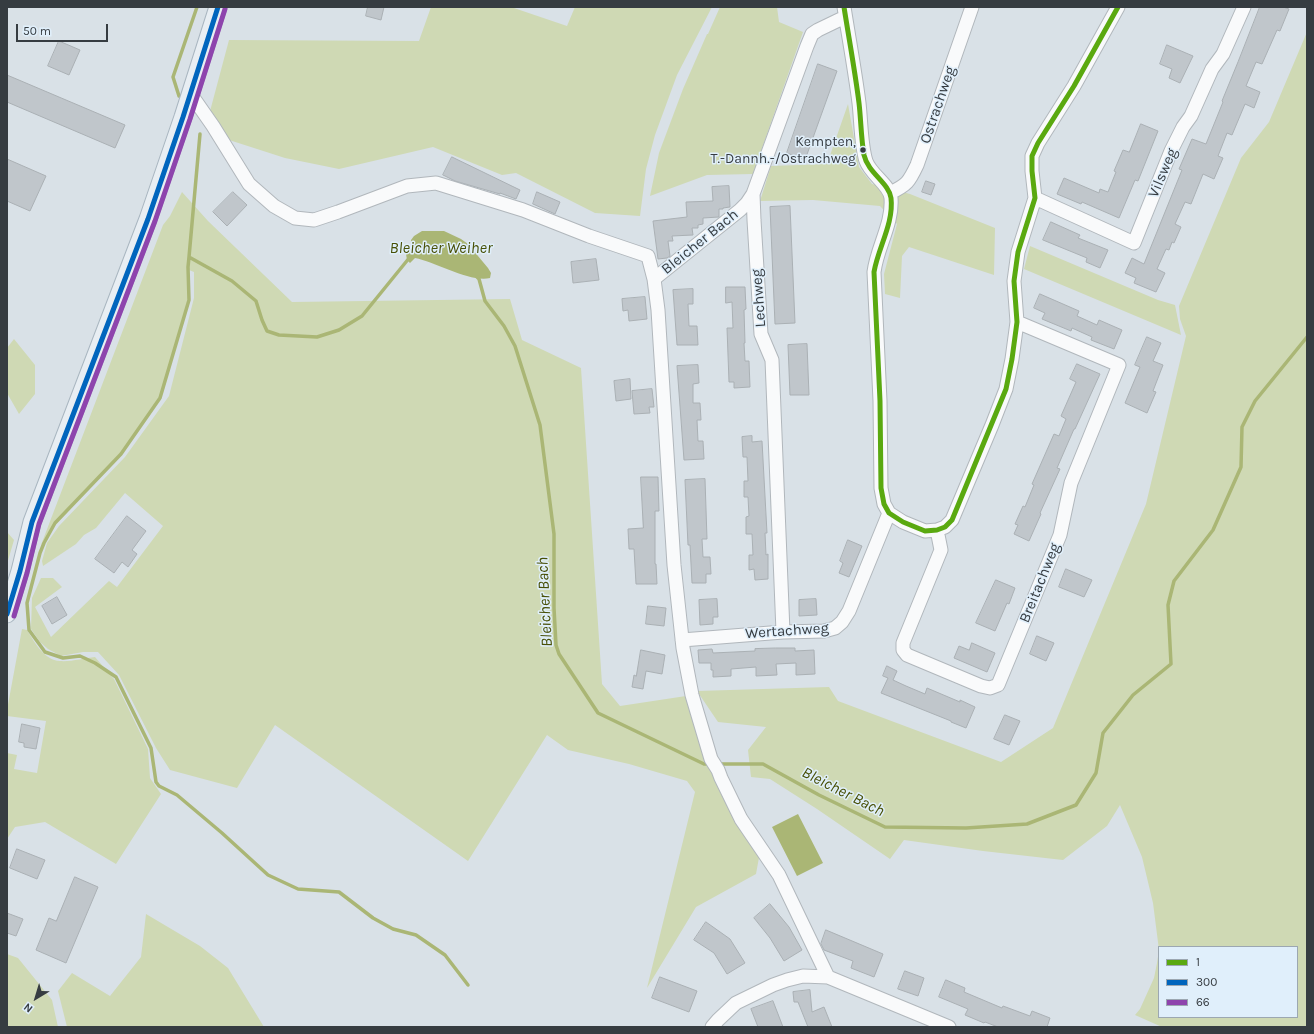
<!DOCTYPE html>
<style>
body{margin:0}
#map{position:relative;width:1314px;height:1034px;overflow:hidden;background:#d9e1e7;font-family:Karla,sans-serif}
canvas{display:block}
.frame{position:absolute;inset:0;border:8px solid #363c41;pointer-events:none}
.legend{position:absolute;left:1158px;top:946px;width:140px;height:72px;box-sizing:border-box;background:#e0effb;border:1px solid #9ca7b1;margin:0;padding:5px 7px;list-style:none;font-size:12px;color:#363c41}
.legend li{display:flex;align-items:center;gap:8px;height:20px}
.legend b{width:20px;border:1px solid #9ca7b1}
.north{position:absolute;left:16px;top:978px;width:40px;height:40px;-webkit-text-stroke:3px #e0effb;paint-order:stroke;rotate:218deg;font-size:11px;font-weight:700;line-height:16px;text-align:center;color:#363c41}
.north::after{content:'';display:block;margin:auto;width:14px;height:18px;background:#363c41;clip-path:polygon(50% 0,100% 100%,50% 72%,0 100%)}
.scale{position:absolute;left:16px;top:24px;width:92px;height:18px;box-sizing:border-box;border:2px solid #363c41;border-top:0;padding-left:5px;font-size:12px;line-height:14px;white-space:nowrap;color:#363c41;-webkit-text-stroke:3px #e0effb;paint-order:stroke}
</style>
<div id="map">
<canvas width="1314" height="1034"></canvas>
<div class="frame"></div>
<ul class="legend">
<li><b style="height:5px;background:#5aa910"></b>1</li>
<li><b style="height:5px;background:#0065bd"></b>300</li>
<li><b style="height:5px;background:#8e44ad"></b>66</li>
</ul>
<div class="north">N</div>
<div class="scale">50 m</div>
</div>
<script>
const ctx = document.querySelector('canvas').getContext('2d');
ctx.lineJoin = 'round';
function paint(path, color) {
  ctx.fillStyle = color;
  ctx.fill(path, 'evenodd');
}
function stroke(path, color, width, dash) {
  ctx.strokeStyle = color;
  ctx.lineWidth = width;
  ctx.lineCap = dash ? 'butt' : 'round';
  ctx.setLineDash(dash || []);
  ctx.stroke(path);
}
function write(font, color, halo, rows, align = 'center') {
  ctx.font = font + ' Karla,sans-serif';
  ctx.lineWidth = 3;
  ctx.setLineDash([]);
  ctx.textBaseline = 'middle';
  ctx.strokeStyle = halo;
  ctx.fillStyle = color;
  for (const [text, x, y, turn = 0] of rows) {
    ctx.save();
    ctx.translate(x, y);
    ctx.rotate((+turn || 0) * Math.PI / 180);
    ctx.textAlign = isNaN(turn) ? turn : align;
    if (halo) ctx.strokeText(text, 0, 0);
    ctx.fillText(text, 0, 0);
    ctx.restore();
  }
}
paint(new Path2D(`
 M431,7H511L567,26L575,7H712L677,75L655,135L646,169L640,216L595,213L516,173L502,175L433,147L339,169L285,158L226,139L209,115L229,40L419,41Z
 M720,7H777L779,22L803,32L753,174L707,175L650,196L659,153L683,89L707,34H708Z
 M1307,32V1027H1162L1135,1015L1140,1009L1154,978L1157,963L1159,950L1153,903L1142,857L1120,805L1107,826L1063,860L983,851L904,840L890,859L817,809L770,779L751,777L748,750L766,727L718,722L697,691L829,687L838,701L1001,762L1053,728L1146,504L1186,336L1180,319L1179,306L1241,158L1269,122ZM1159,947H1297V1017H1159Z
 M848,104L859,167L872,184L910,194L995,228L994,275L909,247L902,256L900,298L885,294L884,274L897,224L880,206L813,200L760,201L771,166L827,164Z
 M182,192L208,221L292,302L510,299L522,340L581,368L602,684L620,706L686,696L697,736L723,798L760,852L756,874L696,907L647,988L695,792L687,781L629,764L568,750L547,735L468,861L275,725L237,788L170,770L156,748L119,675L98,652H83L61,656L48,649L40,642L31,629L32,598L41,578H53L62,587L35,607L51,637L109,581L117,587L163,526L125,493L96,528L84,535L76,544L43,566L42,561L47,543L59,526L125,457L169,396L194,298V272L189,270L188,299L163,393L122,454L56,524L41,545L163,225L170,216Z
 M1030,246L1158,300L1175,305L1181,335L1024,269Z
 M14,339L35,365V394L19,414L7,393V348Z
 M7,532L14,540L7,564Z
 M22,629L27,630C35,643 44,660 60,661C70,662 85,658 95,657L114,679L148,749L150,778L161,794L116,864L45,822L15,827L7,839V753L17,755L14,769L37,773L46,721L7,716V710Z
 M146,914L200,946L228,968L264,1027H67L58,991L72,973L110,996L141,957Z
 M7,954L18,958L52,1000L58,1027H7Z`), '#cfd9b4');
paint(new Path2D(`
 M422,231H444L461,239L468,244L488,268L491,273L490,278C471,283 436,262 415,258L410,263L407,260L406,254L411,246V240L414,236Z
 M798,814L823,863L797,876L772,827Z`), '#aab675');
stroke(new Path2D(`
 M179,96L173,77L197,7
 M200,134L189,257L232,281L256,301L262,320L267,331L279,335L317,337L339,330L362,316L410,257
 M189,257L188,267L189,300L160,398L121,454L55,523L44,543L40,553L27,603L29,630L45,652L63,658L80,656L95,663L116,677L151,748L156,782L159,786L177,795L222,833L268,875L298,889L339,892L373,918L393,929L416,935L445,955L468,985
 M477,277L479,279L485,301L504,326L515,346L540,425L554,534V608L556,645L559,654L598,713L704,764H710
 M718,764H763L819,795L885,827L966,828L1027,824L1076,805L1096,773L1103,733L1133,695L1171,664L1168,605L1174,581L1213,530L1241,467L1242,427L1255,401L1307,337`), '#aab675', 3.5);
const building = new Path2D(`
 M368,7H384L381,20L366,16Z
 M1260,7H1283L1289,9L1280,31L1277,30L1262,64L1256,62L1246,86L1260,92L1254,108L1245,104L1232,135L1227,133L1218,156L1223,158L1214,179L1203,174L1191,204L1185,202L1175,224L1181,227L1174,243L1172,242L1169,250L1166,249L1157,269L1165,273L1156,292L1134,283L1136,278L1125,273L1132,258L1144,264L1182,170L1179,169L1192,139L1206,144L1223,102L1222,101L1238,62Z
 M59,41L80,50L69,75L48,66Z
 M1167,45L1193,56L1180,83L1169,78L1172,69L1160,64Z
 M818,64L837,71L805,160L787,153Z
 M7,75L125,125L115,148L7,102Z
 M1141,124L1158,131L1138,181L1135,180L1119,218L1082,202L1081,204L1057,194L1064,178L1099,193L1100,189L1108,192L1116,172L1114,171L1123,150L1129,152Z
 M452,157L520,190L516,199L500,193V194L455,181L443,175Z
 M7,159L46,176L30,211L7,201Z
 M926,181L935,184L931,195L922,192Z
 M729,186L730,207L723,208V209H719V217L703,218V224L698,225V228H692L693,235L672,236L673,241H668L670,256L667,258L658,259L653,221L687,217L686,202L713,201L712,187Z
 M233,192L247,205L227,226L213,212Z
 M537,192L560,202L555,214L533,204Z
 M790,206L795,323L775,324L770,207Z
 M1051,222L1080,235L1078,238L1108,250L1100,268L1086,262L1087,258L1043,240Z
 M596,259L599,280L573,283L571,262Z
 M726,287H745L746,309L744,310L745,343H744L745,361H749L750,387L734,388V382H729L727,328H733L732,302L726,303Z
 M693,289V304H688L689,326H697L698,345H677L673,290Z
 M1040,294L1079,311L1077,316L1097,325L1099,320L1122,330L1114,349L1091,340L1092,337L1072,328L1071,331L1042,319L1045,313L1034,308Z
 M645,297L647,319L629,321L628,310L623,311L622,299Z
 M1147,337L1161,343L1153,361L1163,365L1153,391L1156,392L1147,413L1125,403L1140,367L1135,365Z
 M807,344L809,395H790L788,345Z
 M1077,364L1100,374L1075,429H1074L1057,468L1060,469L1040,513L1041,514L1029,541L1014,534L1018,525L1015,524L1023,506L1025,507L1034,485L1032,484L1054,434L1059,436L1066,419L1061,416L1076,382L1070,379Z
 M698,365L699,383L693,384V403H700L701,420H697L698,441H703L704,459L684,460L677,366Z
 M630,379L631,399L616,401L614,381Z
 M652,389L654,407H649L650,413L634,414L632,391Z
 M752,436V442L762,441L767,533H765L766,555L768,554V579L755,580L754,569L749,570V555H753L752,534H746V517L749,516L748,497H744V481H748L747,457H743L742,437Z
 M641,477H658L659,511H655V564H656L657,584H636L634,549H629L628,529L643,528Z
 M705,479L707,539H702L703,557H710L711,574H706V583H692L690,545H688L685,480Z
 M127,516L146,531L132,550L137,554L128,567L122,562L114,573L95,559Z
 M848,540L862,546L849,577L839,573L843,563L840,561Z
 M1066,569L1092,580L1084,597L1059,587Z
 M996,580L1015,588L1009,604L1007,603L995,631L976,623Z
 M57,597L67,615L52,624L42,606Z
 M717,599L718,617H713V624L700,625L699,600Z
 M816,599L817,615L799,616V600Z
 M648,606L666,608L664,626L646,624Z
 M1037,636L1054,643L1046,661L1030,654Z
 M972,643L995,653L987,672L954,658L959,646L969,650Z
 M776,648H795V651L814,650L815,674L796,675V663L776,664L777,675L756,676V667L731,669V676L713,677V670H711V663H699L698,650L712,649L713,653L755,651V649Z
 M641,650L665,655L662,674L646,671L643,689L632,687L634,675L636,676Z
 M887,666L897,671L893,680L906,686L925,694L927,688L960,702V700L975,707L966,728L951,722V721L881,693L888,678L883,676Z
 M1005,715L1020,721L1009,745L994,739Z
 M22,724L40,728L36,749L24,747V743L19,742Z
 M17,849L45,860L37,879L10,868Z
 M75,877L98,887L66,963L36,950L49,918L56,921Z
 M770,904L789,927L802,950L784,961L770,938L754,918Z
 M7,913L23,919L16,936L7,933Z
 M706,922L730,939L745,963L727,974L714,953L694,940Z
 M826,930L883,954L874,977L851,968L853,961L824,950L821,944Z
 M905,971L924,978L918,996L898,989Z
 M660,977L697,991L689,1012L652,998Z
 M946,980L965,988L964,992L1002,1008L1003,1006L1030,1016L1032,1011L1050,1018L1047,1027H998L985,1022L984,1023L965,1015L968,1009L939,997Z
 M810,990L812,1012L824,1007L832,1027H808L798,1002H794L793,992Z
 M773,1001L783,1027H758L751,1009Z`);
paint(building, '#c0c6cb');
stroke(building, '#aab0b4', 1);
const minor = new Path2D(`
 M844,7C849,39 855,71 859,103C861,120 861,146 866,161C871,175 890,185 891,198C893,224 877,247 874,272L880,401L881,488L884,504L889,513L903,522L925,531L937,530L945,527L952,520L992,425L1006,389L1012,359L1017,322L1014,281L1018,252L1035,198L1032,171V156L1038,143L1074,86L1118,7
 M190,93L213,126L249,184L274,206L295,218L314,220L338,212L407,186L436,183L523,210L589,236L648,256L654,279L658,310L674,565L683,648L692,695L711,759L718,770L721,778L741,819L779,875L828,977
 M890,193C907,185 909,182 917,165L972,7
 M1035,198L1134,243L1171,151L1183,127L1191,116L1212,69L1223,54L1244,7
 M654,279L740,210L747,203L753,194
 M937,530L941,550L903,643V650L907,655L981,686L990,688L998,685L1060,535L1071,483L1119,365L1017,322
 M783,632L772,360L761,334L754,220L753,194L807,46L812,34L818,30L845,17
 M682,640L783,632L824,631L835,628L842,622L849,611L889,513
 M712,1027L718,1020L736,1003L773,985L787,980L803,976L828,977L949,1027`);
const major = new Path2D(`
 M7,614L20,571L32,522L148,219L183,117L218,7`);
stroke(minor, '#b1b7bc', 15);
stroke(major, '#a9b6c0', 19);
stroke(minor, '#f9fafb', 13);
stroke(major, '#e8eef3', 17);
stroke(new Path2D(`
 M844,7C849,39 855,71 859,103C861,120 861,138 864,155C868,173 889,183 891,198C894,223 878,248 874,272L880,401L881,488L884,504L889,513L903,522L925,531L937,530L945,527L952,520L1006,389L1012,359L1017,322L1014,281L1018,252L1035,198L1032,171V156L1038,143L1074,86L1118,7`), '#5aa910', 5);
stroke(new Path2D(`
 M7,614L20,571L32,522L148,219L183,117L218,7`), '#0065bd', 5);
stroke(new Path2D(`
 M14,616L27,573L39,524L155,221L190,119L225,9`), '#8e44ad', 5);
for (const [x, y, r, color] of [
 [863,150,3.5,"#363c41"]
]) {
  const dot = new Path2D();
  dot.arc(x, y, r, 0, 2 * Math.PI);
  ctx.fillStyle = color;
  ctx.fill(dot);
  stroke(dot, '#e0effb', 1.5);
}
write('14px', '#363c41', '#e0effb', [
 ["Kempten,",856,142],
 ["T.-Dannh.-/Ostrachweg",856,159]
], 'right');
write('15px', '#363c41', '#e0effb', [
 ["Ostrachweg",938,105,-71],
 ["Vilsweg",1163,173,-67],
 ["Bleicher Bach",700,242,-39],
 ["Lechweg",759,298,-94],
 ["Breitachweg",1040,583,-68],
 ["Wertachweg",787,631,-4]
]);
write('italic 16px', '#485006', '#e0effb', [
 ["Bleicher Weiher",441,248],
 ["Bleicher Bach",545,602,-93],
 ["Bleicher Bach",843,792,27]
]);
</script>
